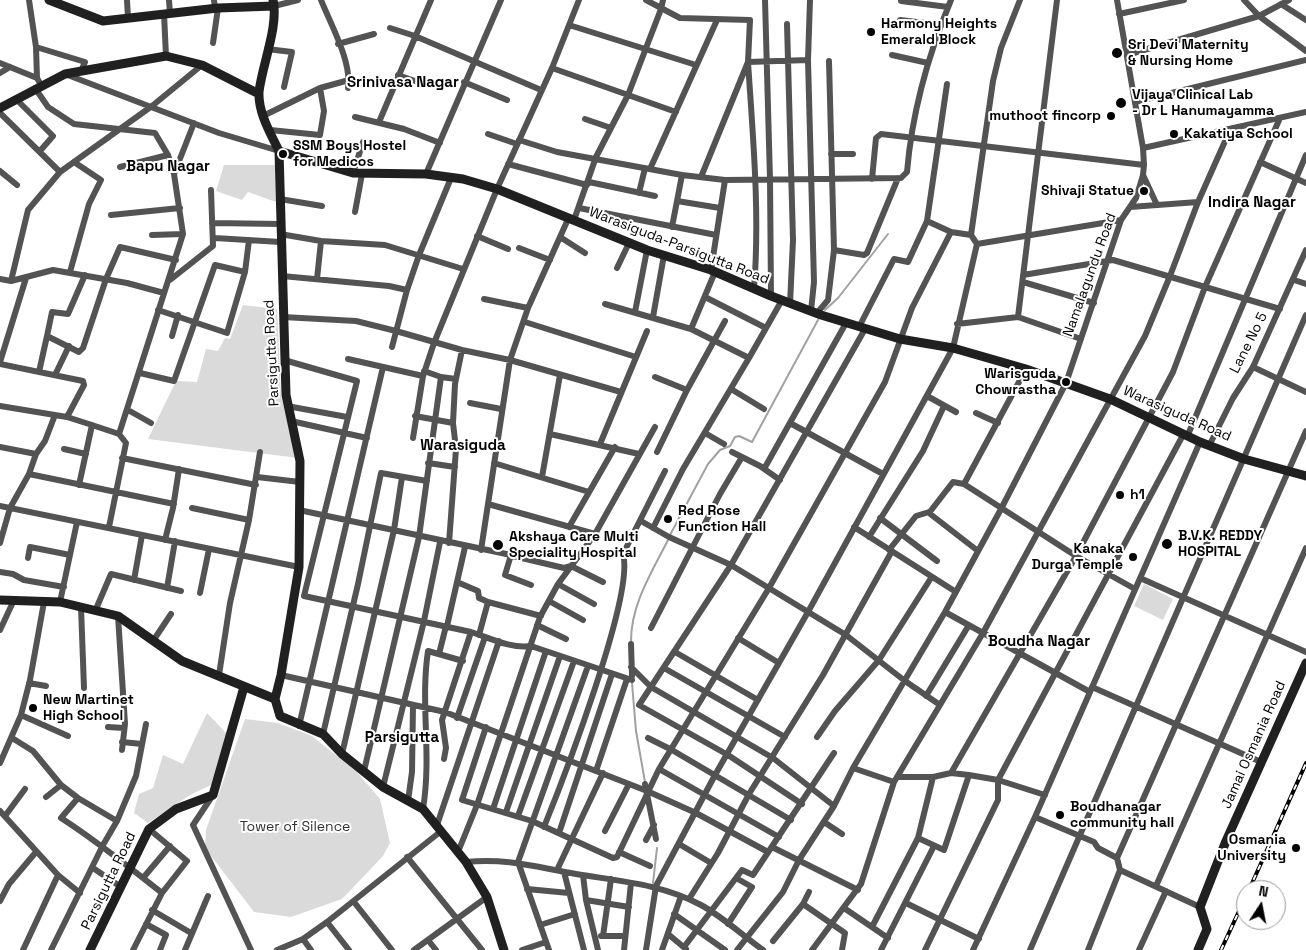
<!DOCTYPE html>
<style>
body{margin:0}
#map{position:relative;width:1306px;height:950px;overflow:hidden;background:#fff;font-family:"Space Grotesk",sans-serif}
canvas{display:block}
.north{position:absolute;left:1236px;top:880px;width:50px;height:50px;box-sizing:border-box;background:#fff;border:1px solid #999;border-radius:50%;rotate:11deg;font-size:14px;font-weight:700;line-height:20px;text-align:center;color:#000}
.north::after{content:'';display:block;margin:auto;width:18px;height:22px;background:#000;clip-path:polygon(50% 0,100% 100%,50% 72%,0 100%)}
</style>
<div id="map">
<canvas width="1306" height="950"></canvas>
<div class="north">N</div>
</div>
<script>
const ctx = document.querySelector('canvas').getContext('2d');
ctx.lineJoin = 'round';
function paint(path, color) {
  ctx.fillStyle = color;
  ctx.fill(path, 'evenodd');
}
function stroke(path, color, width, dash) {
  ctx.strokeStyle = color;
  ctx.lineWidth = width;
  ctx.lineCap = dash ? 'butt' : 'round';
  ctx.setLineDash(dash || []);
  ctx.stroke(path);
}
function write(font, color, halo, rows, align = 'center') {
  ctx.font = font + ' "Space Grotesk",sans-serif';
  ctx.lineWidth = 4;
  ctx.setLineDash([]);
  ctx.textBaseline = 'middle';
  ctx.strokeStyle = halo;
  ctx.fillStyle = color;
  for (const [text, x, y, turn = 0] of rows) {
    ctx.save();
    ctx.translate(x, y);
    ctx.rotate((+turn || 0) * Math.PI / 180);
    ctx.textAlign = isNaN(turn) ? turn : align;
    if (halo) ctx.strokeText(text, 0, 0);
    ctx.fillText(text, 0, 0);
    ctx.restore();
  }
}
paint(new Path2D(`
 M224,165H275L276,202L248,192L242,200L216,191Z
 M243,305L277,309L281,396L298,458L148,439L176,381L197,382L206,349L218,351L225,338L230,339Z
 M1144,584L1173,599L1163,620L1134,606Z
 M207,713L227,734L215,783L190,795L148,823L134,813L139,794L153,788L163,755L183,764Z
 M245,719L278,723L312,736L356,771L380,799L390,843L383,856L342,899L291,917L254,912L205,848L206,830Z`), '#dadada');
stroke(new Path2D(`
 M825,310L838,298L888,234
 M670,535L708,464L720,450L730,446L735,437L739,436L752,442L818,320
 M631,641C631,604 652,572 668,540
 M632,683L636,731L645,782
 M653,883L657,848`), '#a1a1a1', 2);
stroke(new Path2D(`
 M29,0L36,47L37,78L41,85
 M127,0L128,18
 M169,0L170,14
 M214,0L215,9
 M321,0C331,25 352,62 348,88
 M646,0L680,18L750,20L748,62L701,177
 M765,0L770,179L771,296
 M810,0L808,60L814,282L811,311
 M1244,0L1259,16L1306,51
 M901,1L948,7
 M1281,4L1306,20
 M274,6L298,0
 M164,14L166,56
 M1119,14L1184,0
 M900,20L942,25
 M787,24L793,240L790,304
 M569,25L696,65
 M390,28L415,36L541,90
 M213,43L218,8
 M338,44L374,34
 M36,47L85,62L82,69
 M267,49L292,52L284,87
 M892,55L928,63
 M1127,55L1259,16L1289,0
 M0,63L37,78
 M552,68L676,112
 M0,73L10,67
 M65,74L219,133L279,151
 M398,75L426,85
 M464,82L507,100
 M35,88L48,107L74,124L155,133L168,155L174,174
 M16,99L53,136L40,151
 M1135,102L1306,60
 M0,113L60,172
 M263,116L320,88L349,80
 M355,117L404,129L440,143
 M585,119L611,128
 M379,122L431,0
 M270,130L320,135L324,111L320,88
 M488,134L517,144
 M519,140L557,152L682,175L725,180L901,178L907,172C912,112 928,55 951,0
 M1143,148L1306,112
 M831,154H853
 M1260,162L1306,183
 M508,164L587,185
 M120,167L168,155
 M650,169L717,20
 M0,171L17,185
 M353,173L363,142
 M426,174L501,0
 M1143,175L1157,205
 M872,179L876,138L881,134L1144,165
 M589,182L655,196
 M639,193L645,168
 M280,199L322,206
 M677,201L720,208
 M1130,207L1198,202
 M579,208L716,235
 M355,212L362,174
 M111,215L180,208
 M574,220L596,157L628,95L661,9L663,0
 M927,221L951,232L971,235
 M212,223L280,224
 M672,227L682,175
 M280,234L321,241L385,245L463,269
 M152,235L183,234
 M477,236L508,249
 M560,237L585,253
 M215,238L280,242
 M977,244L971,235L993,81L1001,48L1020,0
 M519,248L550,260
 M834,250L864,255L867,253L898,178
 M617,268L629,243
 M711,270L725,180
 M70,272L89,204L101,180L74,162
 M715,272L691,329L749,358L782,300
 M1023,275L1113,260L1280,309
 M282,276L389,286L407,290
 M0,279L11,281L53,270L127,283L164,293
 M317,279L321,241
 M170,280L213,246L211,190
 M1294,280L1306,284
 M11,281L28,210L60,172L152,106L202,65
 M1023,282L1094,303
 M754,289C760,213 753,138 748,62L808,60
 M705,297L766,328
 M484,299L528,308
 M605,304L691,329
 M158,310L227,333L245,272L249,240
 M635,312L647,250
 M817,313L828,300L834,250L829,61
 M283,317L356,321L396,331L462,350L510,360L621,392
 M653,317L664,255
 M1018,317L1057,0
 M525,322L636,357
 M957,324L1018,317L1081,339
 M859,327L894,259L908,262L927,221L947,84
 M47,336L52,312L68,314L85,275
 M172,336L178,315
 M392,347L407,290L419,255L451,178
 M348,359L423,376
 M284,360L357,381L304,596L471,632L442,720L446,748L444,759
 M0,362L26,278
 M0,364L83,381L84,385L67,417
 M1253,367L1306,392
 M1026,369L964,484L1076,556L1135,589
 M39,372L47,336L79,352L83,348L106,279L120,247L176,260
 M140,373L174,381L215,265L245,272
 M55,375L69,346
 M441,377L456,379
 M655,377L687,390
 M731,389L764,409
 M927,396L956,412
 M470,403L501,409
 M0,406L67,417L92,425L79,485
 M287,406L347,417
 M128,410L151,423
 M976,413L998,423
 M415,416L453,423
 M291,421L367,438
 M790,423L883,474
 M92,425L119,434
 M705,433L724,444
 M550,434L639,454
 M1187,437L1306,155
 M413,438L423,376L434,343L497,189L552,68L579,0
 M600,444L647,331
 M1209,446L1233,398L1253,367L1306,250
 M0,447L36,454
 M64,449L86,454
 M657,452L687,390L725,321
 M732,452L760,466L780,480
 M122,458L256,485
 M428,463L455,467
 M494,463L589,492
 M764,469L846,323
 M29,474L174,504
 M257,477L300,482
 M542,477L560,375
 M964,484L953,482L929,513L978,551
 M488,504L595,534
 M0,506L299,567
 M192,508L249,520
 M299,510L511,555L505,575L531,585
 M880,518L937,561
 M641,521L669,537L731,565L846,635L905,681L940,705
 M109,527L126,443L119,434L183,234L174,174L194,123
 M569,527L615,447
 M854,527L956,592
 M653,528L683,469L749,358
 M869,537L923,451L944,406
 M165,540L173,508L179,469
 M0,543L10,508L29,474L36,454L45,441L55,415
 M449,543L456,449L453,423L455,384L462,350
 M481,550L510,360L528,308L569,217
 M889,550L916,516L929,512
 M509,555L564,568L571,566L603,582
 M28,558L30,547L70,555
 M0,572L13,574L24,580L64,587
 M1140,578L1306,652
 M134,580L142,535
 M457,582L478,591L479,598L488,602L479,635
 M558,584L594,604
 M167,588L175,541
 M200,593L209,549
 M549,601L583,620
 M60,602L77,522
 M488,602L541,616
 M81,607L84,688
 M96,609L111,574L181,591
 M945,612L1090,692
 M118,616L125,724L122,750
 M537,625L566,639
 M447,626L465,547
 M651,628L720,494L742,457
 M0,630L14,600
 M471,632C490,638 511,649 531,646L632,680
 M738,638L779,663
 M153,641L171,614
 M631,644L632,676
 M675,652L758,700
 M439,654L446,626
 M631,667L651,687L773,758L834,806
 M664,668L785,737
 M219,675L230,603L249,520L260,452
 M281,675L445,712L647,791L696,813L768,852
 M29,683L46,686
 M1092,687L1261,762
 M926,696L969,625
 M21,715L68,736
 M457,718L485,637
 M299,726L383,367
 M108,727L124,728
 M486,727L462,800L532,821L613,858L617,857L659,769L769,588L885,382L912,308L951,232
 M323,734L358,584L381,473L427,481
 M817,737L835,711L879,660L931,578
 M12,738L33,751L61,785L78,798L117,821
 M648,738L672,750L791,820
 M122,742L142,744
 M342,754L394,530L402,477
 M0,763L21,715L30,680L44,602
 M853,768L894,782
 M659,769L779,837
 M364,771L419,537L441,377L424,371
 M596,771L627,679
 M951,773L1076,556L1173,372L1205,287L1280,118
 M897,777H933L951,773L969,775L998,780L1045,795
 M645,784L656,839
 M383,787L424,621L440,542
 M213,795L193,825L251,950
 M46,797L61,785
 M78,798L61,818C97,841 129,867 162,893
 M408,801L412,772L413,705
 M802,804L728,755L639,705L731,565L865,329
 M423,809C432,754 420,704 428,651L463,661
 M493,809L546,651
 M0,811L58,875L80,893
 M506,812L560,656
 M5,816L25,789
 M518,816L574,661
 M1035,817L1094,842L1098,848L1117,858L1120,870L1200,907
 M824,822L842,834
 M437,825L499,641
 M544,827C563,780 635,594 623,554L665,471
 M605,831L629,784
 M559,833L612,674
 M918,838L944,850L969,775
 M646,840L654,825
 M679,844L711,863
 M772,847L858,890
 M458,852L477,805L540,617L558,584L595,534L655,427
 M619,852L650,866
 M407,857L482,950
 M1117,858L1306,431
 M466,862C508,858 535,867 576,874C618,881 662,884 701,905C723,917 742,935 763,950
 M93,868L121,887
 M557,870L603,773
 M564,872L584,950
 M583,875L586,900L598,950
 M143,878L170,846
 M1156,886L1306,548
 M527,889L569,893
 M689,899L718,853L749,794L823,675L892,551
 M586,900L629,907
 M0,901L9,884L36,852
 M354,902L392,950
 M906,903L979,939
 M803,904L845,933L842,950
 M844,908L888,938
 M152,910L191,933
 M674,914L725,950
 M327,922L349,950
 M146,924L166,935L160,950
 M728,924L752,887L736,878
 M540,925L575,914
 M872,927L918,838L933,777
 M668,934L686,949
 M601,936H625
 M603,936L611,879
 M303,939L311,950
 M428,940L436,950
 M773,941L803,904L809,892
 M684,947L742,870L753,875L834,753
 M23,950L58,875
 M51,950L103,845L117,821L136,776L146,724
 M133,950L162,893L187,861L149,829
 M185,950L208,896
 M277,950L303,939L327,922L440,832
 M414,950L487,897
 M522,950L546,942
 M549,950L518,862L588,666
 M624,950L631,883
 M646,950L656,886L715,775L808,612L953,348L977,244L1121,220
 M662,950L681,896
 M737,950L783,892L799,860L834,806L853,768L945,612L1001,509L1066,383L1121,220L1136,198L1143,175L1144,165L1143,148L1117,0
 M812,950L861,884L894,782L983,633L1145,336L1170,276L1198,202L1230,130
 M881,950L934,846
 M925,950L998,800V780L1183,435
 M973,950L1035,817L1200,442
 M1030,950L1306,315
 M1088,950L1120,870
 M1139,950L1166,891`), '#535353', 6);
stroke(new Path2D(`
 M49,0L103,21L218,8L274,6
 M273,0C279,26 262,65 259,92C258,113 271,134 279,151L286,395L300,461L299,567L281,675L275,699
 M0,108L65,74L166,56L202,65L259,94
 M279,151L353,173L426,174L463,179L497,189L647,250L711,270L771,296L821,315L900,339L953,348L1026,369L1110,399L1200,442L1244,459L1306,476
 M0,600L60,602L118,616L182,661L275,699L280,716L323,734L342,754L383,787L423,809L466,862L487,897L504,950
 M90,950L149,829L176,809L213,795L244,687
 M1198,950L1207,929L1200,907L1226,841L1306,663`), '#202020', 9);
const rail = new Path2D(`
 M1249,890L1306,763
 M1221,950L1246,896`);
stroke(rail, '#000', 4);
stroke(rail, '#fff', 2, [5.5]);
for (const [x, y, r, color] of [
 [871,32,5,"#000"],
 [1117,53,6,"#000"],
 [1121,103,6,"#000"],
 [1111,116,5,"#000"],
 [1174,134,5,"#000"],
 [283,154,5,"#000"],
 [1144,191,5,"#000"],
 [1066,382,5,"#000"],
 [1120,495,5,"#000"],
 [668,519,5,"#000"],
 [1167,544,6,"#000"],
 [498,545,6,"#000"],
 [1133,557,5,"#000"],
 [33,708,5,"#000"],
 [1060,815,5,"#000"],
 [1296,848,5,"#000"]
]) {
  const dot = new Path2D();
  dot.arc(x, y, r, 0, 2 * Math.PI);
  ctx.fillStyle = color;
  ctx.fill(dot);
  stroke(dot, '#fff', 2);
}
write('bold 14px', '#000', '#fff', [
 ["Harmony Heights",881,24],
 ["Emerald Block",881,40],
 ["Sri Devi Maternity",1128,45],
 ["& Nursing Home",1128,61],
 ["Vijaya Clinical Lab",1132,95],
 ["- Dr L Hanumayamma",1132,111],
 ["muthoot fincorp",1101,116,"right"],
 ["Kakatiya School",1184,134],
 ["SSM Boys Hostel",293,146],
 ["for Medicos",293,162],
 ["Shivaji Statue",1134,191,"right"],
 ["Warisguda",1056,374,"right"],
 ["Chowrastha",1056,390,"right"],
 ["h1",1130,495],
 ["Red Rose",678,511],
 ["Function Hall",678,527],
 ["B.V.K. REDDY",1178,536],
 ["HOSPITAL",1178,552],
 ["Akshaya Care Multi",509,537],
 ["Speciality Hospital",509,553],
 ["Kanaka",1123,549,"right"],
 ["Durga Temple",1123,565,"right"],
 ["New Martinet",43,700],
 ["High School",43,716],
 ["Boudhanagar",1070,807],
 ["community hall",1070,823],
 ["Osmania",1286,840,"right"],
 ["University",1286,856,"right"]
], 'left');
write('14px', '#000', '#fff', [
 ["Warasiguda-Parsigutta Road",679,246,21],
 ["Namalagundu Road",1090,275,-70],
 ["Lane No 5",1249,343,-63],
 ["Parsigutta Road",272,353,-93],
 ["Warasiguda Road",1177,414,24],
 ["Jamai Osmania Road",1254,745,-66],
 ["Parsigutta Road",109,881,-64]
]);
write('14px', '#313131', '#fff', [
 ["Tower of Silence",295,827]
]);
write('bold 15px', '#000', '#fff', [
 ["Srinivasa Nagar",403,83],
 ["Bapu Nagar",168,167],
 ["Indira Nagar",1252,203],
 ["Warasiguda",463,446],
 ["Boudha Nagar",1039,642],
 ["Parsigutta",402,738]
]);
</script>
